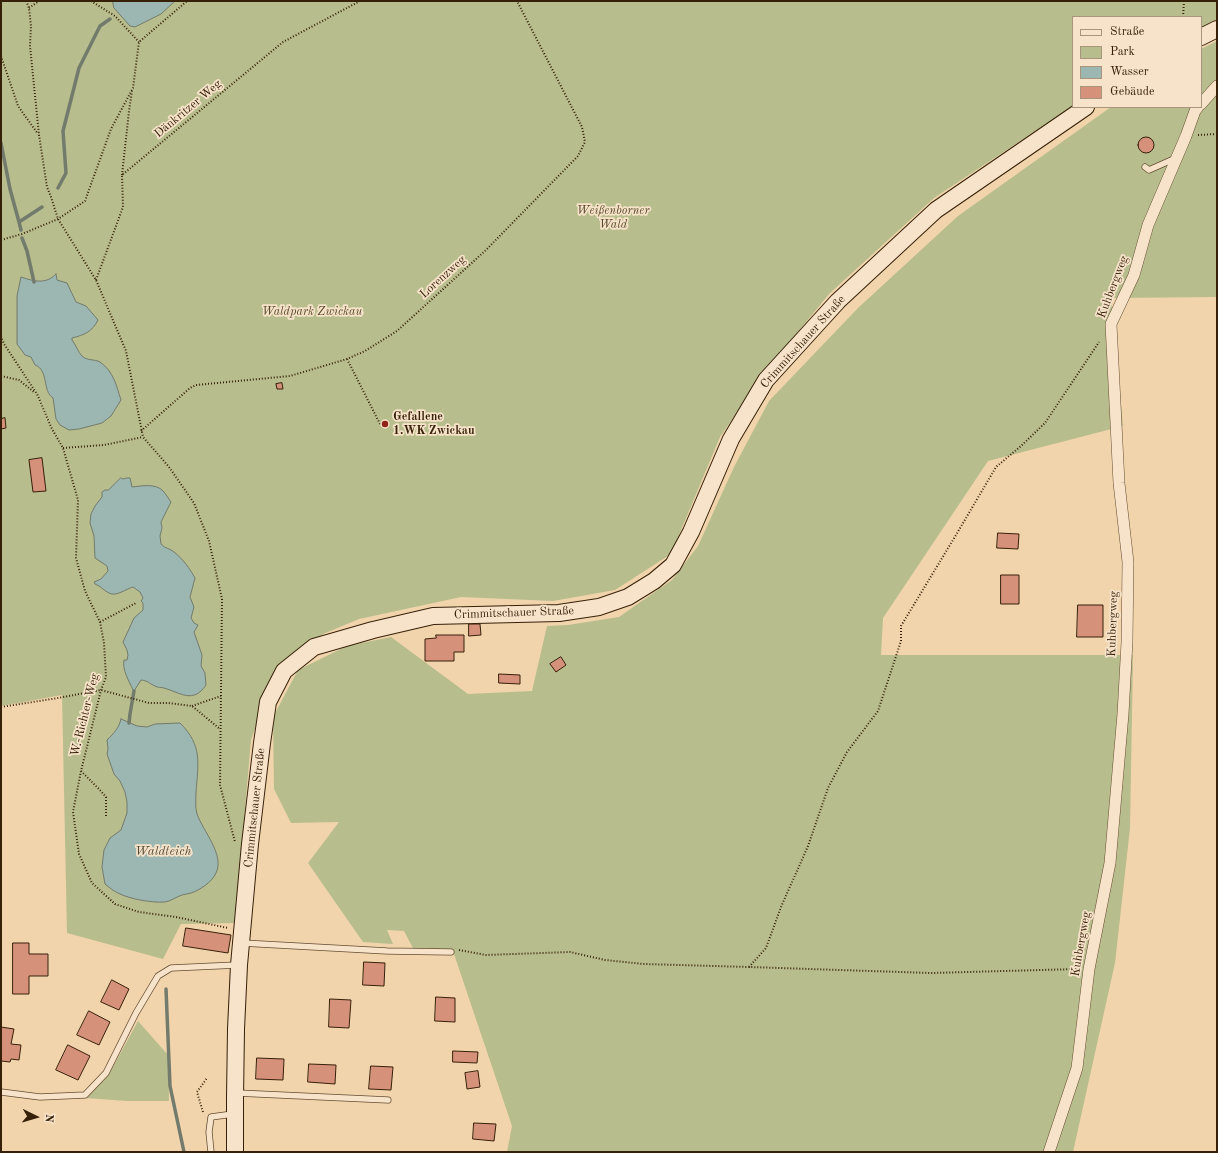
<!DOCTYPE html>
<meta charset="utf-8">
<style>
body{margin:0}
#map{position:relative;width:1218px;height:1153px;overflow:hidden;background:#f1d4ac;font-family:"Old Standard TT",serif}
canvas{display:block}
.frame{position:absolute;inset:0;border:2px solid #362008;pointer-events:none}
.legend{position:absolute;left:1072px;top:16px;width:130px;height:92px;box-sizing:border-box;background:#f6e3c9;border:1px solid #a9957c;margin:0;padding:5px 7px;list-style:none;font-size:12px;color:#362008}
.legend li{display:flex;align-items:center;gap:8px;height:20px}
.legend b{width:20px;border:1px solid #a9957c}
.north{position:absolute;left:16px;top:1097px;width:40px;height:40px;-webkit-text-stroke:3px #f6e3c9;paint-order:stroke;rotate:95deg;font-size:11px;font-weight:700;line-height:16px;text-align:center;color:#362008}
.north::after{content:'';display:block;margin:auto;width:14px;height:18px;background:#362008;clip-path:polygon(50% 0,100% 100%,50% 72%,0 100%)}
</style>
<div id="map">
<canvas width="1218" height="1153"></canvas>
<div class="frame"></div>
<ul class="legend">
<li><b style="height:5px;background:#f6e3c9"></b>Straße</li>
<li><b style="height:11px;background:#b7bd8c"></b>Park</li>
<li><b style="height:11px;background:#9cb7b1"></b>Wasser</li>
<li><b style="height:11px;background:#d6917a"></b>Gebäude</li>
</ul>
<div class="north">N</div>
</div>
<script>
const ctx = document.querySelector('canvas').getContext('2d');
ctx.lineJoin = 'round';
function paint(path, color) {
  ctx.fillStyle = color;
  ctx.fill(path, 'evenodd');
}
function stroke(path, color, width, dash) {
  ctx.strokeStyle = color;
  ctx.lineWidth = width;
  ctx.lineCap = dash ? 'butt' : 'round';
  ctx.setLineDash(dash || []);
  ctx.stroke(path);
}
function write(font, color, halo, rows, align = 'center') {
  ctx.font = font + ' "Old Standard TT",serif';
  ctx.lineWidth = 3.5;
  ctx.setLineDash([]);
  ctx.textBaseline = 'middle';
  ctx.strokeStyle = halo;
  ctx.fillStyle = color;
  for (const [text, x, y, turn = 0] of rows) {
    ctx.save();
    ctx.translate(x, y);
    ctx.rotate((+turn || 0) * Math.PI / 180);
    ctx.textAlign = isNaN(turn) ? turn : align;
    if (halo) ctx.strokeText(text, 0, 0);
    ctx.fillText(text, 0, 0);
    ctx.restore();
  }
}
paint(new Path2D(`
 M1,1H1217V19L1201,27V17H1073V106L934,198L829,294L761,377L720,437L671,554L615,590L553,601L461,597L359,619L323,634L275,672L251,740L235,923L181,924L163,959L67,933L62,695L1,706Z
 M1217,41V297L1111,298L1123,426L988,461L883,618L881,655H1133L1130,828L1115,963L1073,1152H507L512,1126L453,951L413,948L404,931L387,930L393,944L363,942L308,863L339,822L291,823L274,789L273,717L298,670L347,646L391,637L468,694L532,691L547,626L568,625L619,617L672,580L698,546L734,467L769,401L858,308L958,216L1111,107H1201V49Z
 M138,1021L168,1055L169,1101H127L86,1098L108,1076Z`), '#b7bd8c');
const water = new Path2D(`
 M113,1H175L161,14L135,27L130,26L114,8Z
 M56,274L57,280L67,283L76,302L86,306L98,320C92,332 84,335 72,338V340C76,345 78,352 82,356C87,361 95,359 100,362C114,372 116,385 121,400L111,416L102,423L79,429L69,430L60,425L56,419L53,398C42,391 49,370 35,365L31,357L25,355L17,344V296L21,277C33,281 46,285 56,274Z
 M121,478L123,479L127,478H130L132,487C141,486 156,483 163,491C166,494 168,498 171,502L161,522L162,528L160,536L161,544C166,549 169,548 174,552C183,559 190,569 195,578L190,597L194,607L191,618L194,623L198,625L194,632L202,655L201,666L205,673L206,685C193,704 181,693 164,688C161,687 158,688 155,686C148,683 149,681 141,680L134,691L133,690C129,681 122,670 124,660H127L128,655L127,650L123,642L134,618L143,610V603L141,601L143,598L140,592L133,587C126,589 116,597 109,593C104,591 101,586 95,584L94,582L101,579L108,571L107,566L95,558L94,536L90,523L91,514L95,506L102,497V492L105,490H108Z
 M121,719L137,726L147,727L155,724L180,723C203,746 198,763 196,793C196,800 195,808 197,814C203,831 225,855 216,873C212,882 200,890 191,893C188,894 185,894 182,895C176,897 171,901 165,902C152,903 129,899 118,893C113,891 109,887 105,884L102,867L104,850L110,838L121,830L127,813V802L125,792L120,781L114,774L107,754L108,749L107,740C114,733 119,728 121,719Z`);
paint(water, '#9cb7b1');
stroke(water, '#737b6d', 1);
stroke(new Path2D(`
 M1,143L10,189L19,222
 M58,188L66,173L63,131L79,68L100,26L110,19
 M21,230L19,222L42,207
 M22,238L27,251L34,282
 M129,723L130,714L134,691
 M166,989L170,1086L184,1152`), '#737b6d', 3.5);
const building = new Path2D(`
 M1138 145a8 8 0 1 1 16 0a8 8 0 1 1-16 0Z
 M282,383L283,389H277L276,384Z
 M5,418L6,428L1,429V419Z
 M42,458L46,491L33,492L29,460Z
 M998,533L1019,534L1018,549L997,548Z
 M1001,575H1019V604H1001Z
 M1078,605H1103V637H1077Z
 M469,624H480L481,635L469,636Z
 M436,635H464V652H454V661H425V639L436,638Z
 M561,657L566,665L556,672L550,664Z
 M499,674L520,675V684L499,683Z
 M186,928L231,935L228,953L183,946Z
 M13,943H29V954H48V976H29V994H13Z
 M364,962L385,963L384,986L363,985Z
 M112,980L129,989L119,1010L101,1002Z
 M436,997L455,998V1022L435,1021Z
 M330,999L351,1000L349,1028L329,1027Z
 M89,1011L110,1022L99,1045L77,1035Z
 M1,1027L14,1029L11,1044L21,1045L19,1060L11,1059L10,1062L1,1061Z
 M68,1045L90,1056L78,1080L56,1070Z
 M453,1051L478,1052L477,1063L453,1062Z
 M257,1058L284,1059L283,1080L256,1079Z
 M309,1064L336,1065L335,1084L308,1082Z
 M371,1066L393,1067L391,1090L369,1089Z
 M478,1071L480,1087L467,1089L465,1073Z
 M474,1123L496,1124L494,1141L473,1139Z`);
paint(building, '#d6917a');
stroke(building, '#362008', 1);
const service = new Path2D(`
 M1145,167L1149,170L1176,158
 M242,943L387,951L451,952
 M1,1092L40,1097L85,1095L106,1073L136,1013L158,976L171,968L237,965
 M237,1093L388,1100
 M211,1152L209,1132L211,1117L233,1114`);
const minor = new Path2D(`
 M1201,104L1217,86
 M1049,1152L1077,1068L1089,969L1110,863L1123,714L1127,642L1128,562L1119,483L1111,324L1134,275L1148,225L1186,136L1195,111L1198,107`);
const secondary = new Path2D(`
 M1201,37L1217,29
 M235,1152V1098L236,1029L239,965L250,844L262,743L268,702L284,671L314,647L373,630L433,616L559,613L599,607L628,597L654,581L673,565L691,532L731,439L766,380L838,301L936,210L1086,107`);
stroke(service, '#654d31', 7);
stroke(minor, '#654d31', 12);
stroke(secondary, '#362008', 18);
stroke(new Path2D(`
 M26,1L29,8L31,26L30,46L39,135L47,187L51,197L58,219L96,280L126,351L143,437L169,467L194,503L209,541L222,599L220,785L235,842
 M91,1L115,16L139,42
 M29,8L39,1
 M1183,17L1184,1
 M1,56L18,106L38,134
 M1198,135L1217,134
 M122,175L129,111L132,91
 M1,240L22,234L58,219L85,201L111,129L133,88L139,42L187,1
 M96,280L123,207L122,175L283,42L360,1
 M1,336L4,344L37,394L52,429L63,448L78,500L76,558L85,591L100,622L104,643L106,677L101,690L81,771L73,812L79,854L92,883L115,904L139,912L176,917L228,928
 M347,359L380,424
 M1,376L19,380L34,392
 M141,431L190,388L196,385L290,376L347,359L365,351L397,331L486,250L578,156L585,142L582,127L517,1
 M63,448L104,445L143,437
 M100,622L136,603
 M192,706L221,696
 M1,707L58,698L101,690L149,703H168L192,706L220,729
 M81,771L98,788L106,797V816
 M459,950L486,955L570,952L605,960L644,964L749,967L931,973L1078,969
 M749,967L766,948L781,907L808,846L828,788L847,752L878,711L901,641V626L956,535L996,467L1021,446L1045,423L1099,342
 M203,1112L197,1092L207,1078`), '#362008', 2, [1, 2]);
stroke(service, '#f6e3c9', 5.5);
stroke(minor, '#f6e3c9', 11);
stroke(secondary, '#f6e3c9', 16);
for (const [x, y, r, color] of [
 [385,424,4,"#8f2418"]
]) {
  const dot = new Path2D();
  dot.arc(x, y, r, 0, 2 * Math.PI);
  ctx.fillStyle = color;
  ctx.fill(dot);
  stroke(dot, '#f6e3c9', 1.5);
}
write('12px', '#362008', '#f6e3c9', [
 ["Dänkritzer Weg",188,109,-40],
 ["Lorenzweg",443,277,-42],
 ["Kuhbergweg",1113,287,-69],
 ["Crimmitschauer Straße",803,342,-48],
 ["Crimmitschauer Straße",514,613,-2],
 ["Kuhbergweg",1113,624,-88],
 ["W.-Richter-Weg",85,715,-76],
 ["Crimmitschauer Straße",255,808,-84],
 ["Kuhbergweg",1081,944,-80]
]);
write('italic 12px', '#564729', '#f6e3c9', [
 ["Weißenborner",613,211],
 ["Wald",613,225],
 ["Waldpark Zwickau",312,312]
]);
write('bold 12px', '#362008', '#f6e3c9', [
 ["Gefallene",393,417],
 ["1.WK Zwickau",393,431]
], 'left');
write('italic 13px', '#554d3b', '#f6e3c9', [
 ["Waldteich",163,852]
]);
</script>
